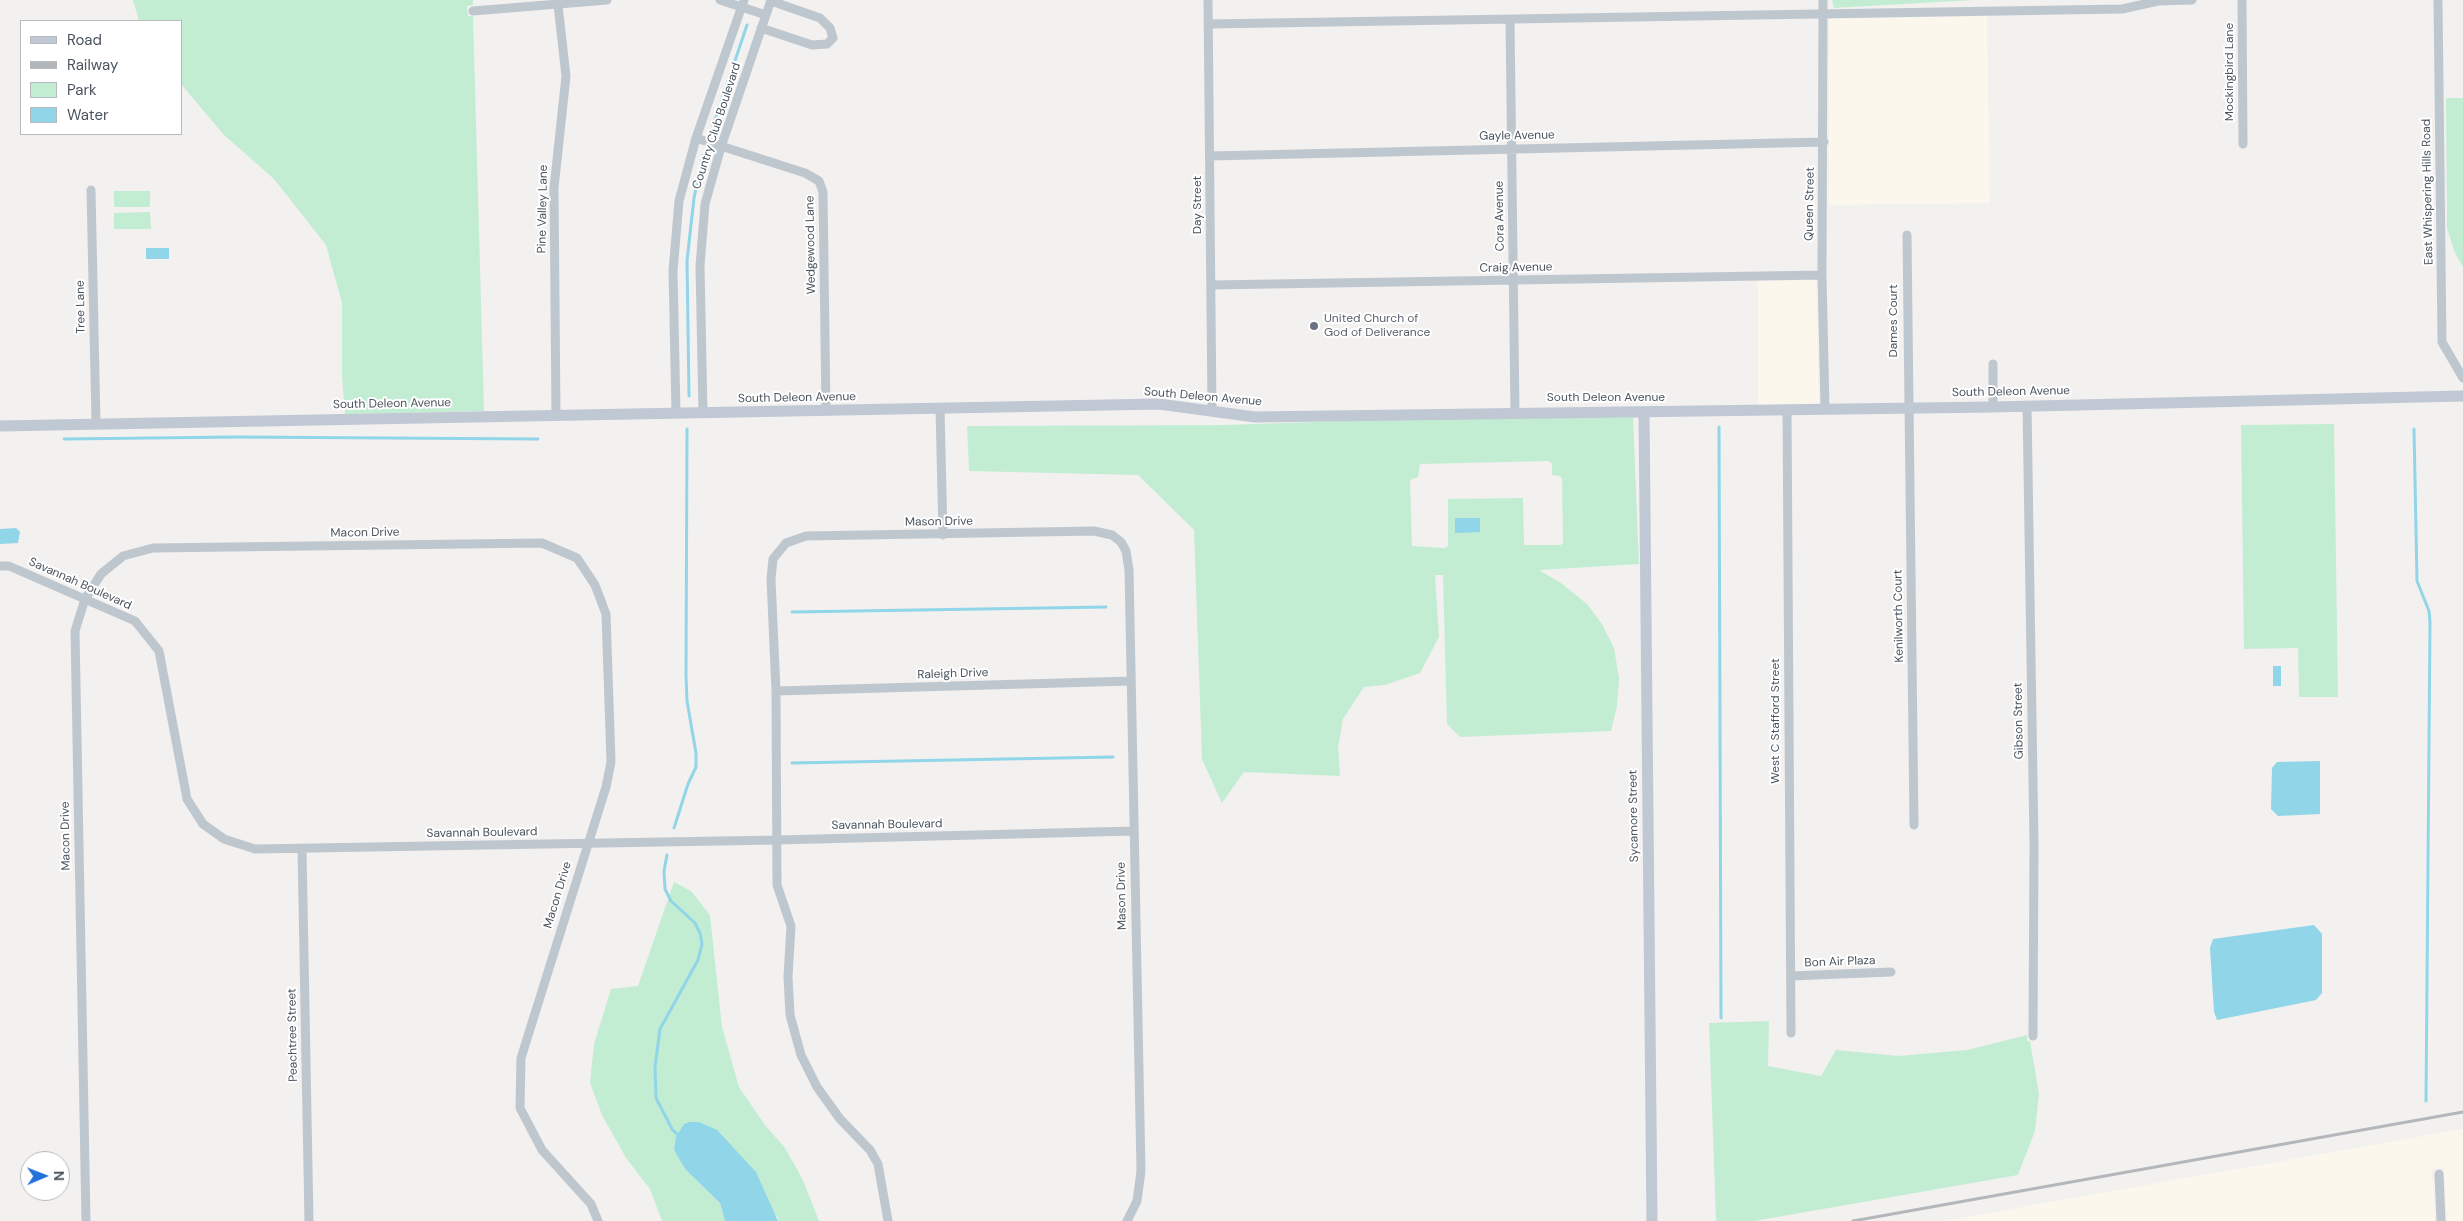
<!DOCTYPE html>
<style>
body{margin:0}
#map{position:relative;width:2463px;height:1221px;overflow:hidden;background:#f3f0f0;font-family:"DM Sans",sans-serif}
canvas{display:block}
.legend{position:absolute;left:20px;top:20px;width:162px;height:115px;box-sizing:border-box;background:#fff;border:1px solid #b6babe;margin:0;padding:6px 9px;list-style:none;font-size:15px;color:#49535d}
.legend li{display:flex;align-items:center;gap:10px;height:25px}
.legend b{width:25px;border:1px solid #b6babe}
.north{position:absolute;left:20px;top:1151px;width:50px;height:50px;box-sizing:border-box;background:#fff;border:1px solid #b6babe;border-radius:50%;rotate:89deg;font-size:14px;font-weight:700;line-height:20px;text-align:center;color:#49535d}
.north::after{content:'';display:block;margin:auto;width:18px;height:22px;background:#2371da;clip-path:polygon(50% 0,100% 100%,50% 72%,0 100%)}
</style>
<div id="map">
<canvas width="2463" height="1221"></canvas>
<ul class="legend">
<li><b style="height:6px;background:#bfc8d3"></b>Road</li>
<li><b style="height:6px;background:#b3b6ba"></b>Railway</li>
<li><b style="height:14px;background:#c2edd3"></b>Park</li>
<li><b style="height:14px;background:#91d5e8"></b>Water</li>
</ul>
<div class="north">N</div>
</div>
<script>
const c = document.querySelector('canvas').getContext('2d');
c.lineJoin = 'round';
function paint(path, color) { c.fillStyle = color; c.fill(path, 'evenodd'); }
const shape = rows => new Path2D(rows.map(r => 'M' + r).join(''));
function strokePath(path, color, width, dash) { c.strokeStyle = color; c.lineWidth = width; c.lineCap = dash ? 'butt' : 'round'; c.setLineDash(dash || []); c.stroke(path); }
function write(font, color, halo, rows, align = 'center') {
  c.font = font + ' "DM Sans",sans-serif'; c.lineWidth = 4; c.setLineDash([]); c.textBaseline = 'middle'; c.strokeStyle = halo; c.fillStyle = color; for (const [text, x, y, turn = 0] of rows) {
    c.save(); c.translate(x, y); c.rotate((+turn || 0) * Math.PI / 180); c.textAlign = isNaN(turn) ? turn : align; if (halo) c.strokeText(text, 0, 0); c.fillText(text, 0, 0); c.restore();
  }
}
paint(shape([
 [1987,16,1990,203,1829,205,1829,19],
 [1816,280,1819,403,1758,405,1758,281],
 [2463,1129,2463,1221,2447,1221,2444,1168,2432,1169,2435,1221,1943,1221]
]), '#fbf7ec');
paint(shape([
 [133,0,473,0,473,5,467,6,468,16,473,16,484,411,345,414,342,376,342,303,326,245,274,179,224,135,181,84,181,21,139,21],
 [1832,0,1974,0,1834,8],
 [2446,98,2463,98,2463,267,2455,253,2447,228],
 [114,191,150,191,150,207,114,207],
 [150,212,151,229,114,229,114,213],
 [1633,417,1639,564,1539,570,1561,583,1587,604,1602,624,1614,648,1619,678,1617,706,1611,731,1460,737,1447,724,1443,575,1435,575,1439,637,1420,673,1385,685,1364,687,1343,719,1338,748,1340,776,1244,772,1222,803,1202,759,1194,530,1138,475,969,471,967,426,1224,425,1406,419],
 [1549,461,1552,464,1552,475,1560,476,1562,479,1563,543,1561,545,1524,545,1523,498,1448,499,1448,546,1444,548,1412,546,1410,480,1418,477,1420,464],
 [2334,424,2338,697,2299,697,2298,648,2244,649,2241,425],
 [674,882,691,891,710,915,722,1027,739,1087,765,1125,785,1148,803,1180,819,1221,778,1221,778,1217,674,1150,685,1169,720,1203,725,1221,662,1221,650,1189,626,1158,602,1115,590,1083,594,1044,611,989,638,986],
 [1769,1021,1768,1066,1821,1076,1836,1050,1898,1056,1967,1050,2027,1035,2027,1041,2030,1041,2039,1094,2035,1131,2018,1175,1754,1221,1716,1221,1709,1023]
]), '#c2edd3');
paint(shape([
 [146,248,169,248,169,259,146,259],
 [1455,518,1480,518,1480,532,1455,533],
 [16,528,20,532,18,543,0,544,0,529],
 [2273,666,2281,666,2281,686,2273,686],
 [2320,761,2320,814,2278,816,2271,809,2272,768,2277,762],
 [2314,925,2322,934,2322,993,2316,1000,2217,1020,2214,1012,2210,948,2213,939],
 [689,1122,699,1122,717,1130,756,1172,778,1221,725,1221,720,1203,685,1169,674,1150,676,1137,684,1124]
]), '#91d5e8');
strokePath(shape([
 [713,126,747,25],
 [689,396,687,261,694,198,703,155],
 [1719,427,1721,1018],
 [2414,429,2417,581,2429,611,2430,622,2426,1101],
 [64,439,236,437,538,439],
 [792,612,1106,607],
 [792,763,1113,757],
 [674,828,688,784,696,767,696,753,687,701,686,676,687,429],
 [667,855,664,871,665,889,671,901,695,923,700,933,702,944,698,960,660,1029,655,1067,656,1098,672,1129,679,1136]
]), '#91d5e8', 3);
strokePath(shape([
 [720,0,766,15],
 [1208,0,1212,410],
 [1823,0,1822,275,1825,408],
 [2242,0,2243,144],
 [2438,0,2442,342,2463,378],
 [473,11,607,0],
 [1510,20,1515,412],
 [1209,24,2122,9,2158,1,2192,0],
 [761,28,812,45,827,44,833,38,830,28,820,18,771,1],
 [696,138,805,173,819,181,823,192,826,411],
 [1210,156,1824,142],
 [91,190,96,423],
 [1907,235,1914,825],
 [1211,285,1822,275],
 [1993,364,1993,407],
 [2027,406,2034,844,2033,1036],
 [940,409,943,535],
 [1787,409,1791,1033],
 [676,413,673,271,679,201,696,138,744,0],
 [703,413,700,266,705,204,721,147,771,0],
 [556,415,554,188,566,76,558,5],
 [0,566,9,566,135,621,159,651,187,799,203,824,224,839,255,849,778,840,1133,831],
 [776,691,1131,681],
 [302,849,309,1221],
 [1791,976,1891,972],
 [2439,1174,2441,1221],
 [86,1221,75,631,85,599,101,574,123,556,153,548,542,543,577,558,595,585,606,614,611,762,606,787,521,1058,520,1108,542,1150,591,1204,598,1221],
 [888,1221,878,1164,870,1150,840,1119,817,1087,801,1055,790,1015,788,977,791,926,777,885,776,691,771,579,773,559,786,543,806,536,1094,531,1112,535,1121,542,1126,551,1129,570,1141,1171,1137,1201,1127,1221]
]), '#bfc7ce', 9);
strokePath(shape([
 [1644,412,1652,1221],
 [0,426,1159,404,1255,417,1993,407,2463,396]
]), '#bfc8d3', 11);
strokePath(shape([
 [1853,1221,2463,1112]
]), '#b3b6ba', 3);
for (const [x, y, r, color] of [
 [1314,326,5,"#6b7280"]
]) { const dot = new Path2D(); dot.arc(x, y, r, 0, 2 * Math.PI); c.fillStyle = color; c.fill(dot); strokePath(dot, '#fff', 2); }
write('12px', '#49535d', '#fff', [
 ["Mockingbird Lane",2230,72,-90],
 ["Country Club Boulevard",717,126,-72],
 ["Gayle Avenue",1517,136,-1],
 ["East Whispering Hills Road",2428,192,-91],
 ["Queen Street",1810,204,-89],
 ["Day Street",1198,205,-90],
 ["Pine Valley Lane",543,209,-89],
 ["Cora Avenue",1500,216,-91],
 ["Wedgewood Lane",811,245,-91],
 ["Craig Avenue",1516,268,-1],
 ["Tree Lane",81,307,-91],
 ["Dames Court",1894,321,-90],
 ["South Deleon Avenue",2011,392,-1],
 ["South Deleon Avenue",1203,397,5],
 ["South Deleon Avenue",797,398,-1],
 ["South Deleon Avenue",1606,398],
 ["South Deleon Avenue",392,404,-1],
 ["Mason Drive",939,522,-1],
 ["Macon Drive",365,533,-1],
 ["Savannah Boulevard",80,584,24],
 ["Kenilworth Court",1899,616,-91],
 ["Raleigh Drive",953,674,-2],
 ["West C Stafford Street",1776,721,-90],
 ["Gibson Street",2019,721,-91],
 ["Sycamore Street",1634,816,-91],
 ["Savannah Boulevard",887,825,-1],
 ["Savannah Boulevard",482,833,-1],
 ["Macon Drive",66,836,-91],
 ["Macon Drive",558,895,-73],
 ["Mason Drive",1122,896,-91],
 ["Bon Air Plaza",1840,962,-2],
 ["Peachtree Street",293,1035,-91]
]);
write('12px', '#5b616d', '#fff', [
 ["United Church of",1324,319],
 ["God of Deliverance",1324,333]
], 'left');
</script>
